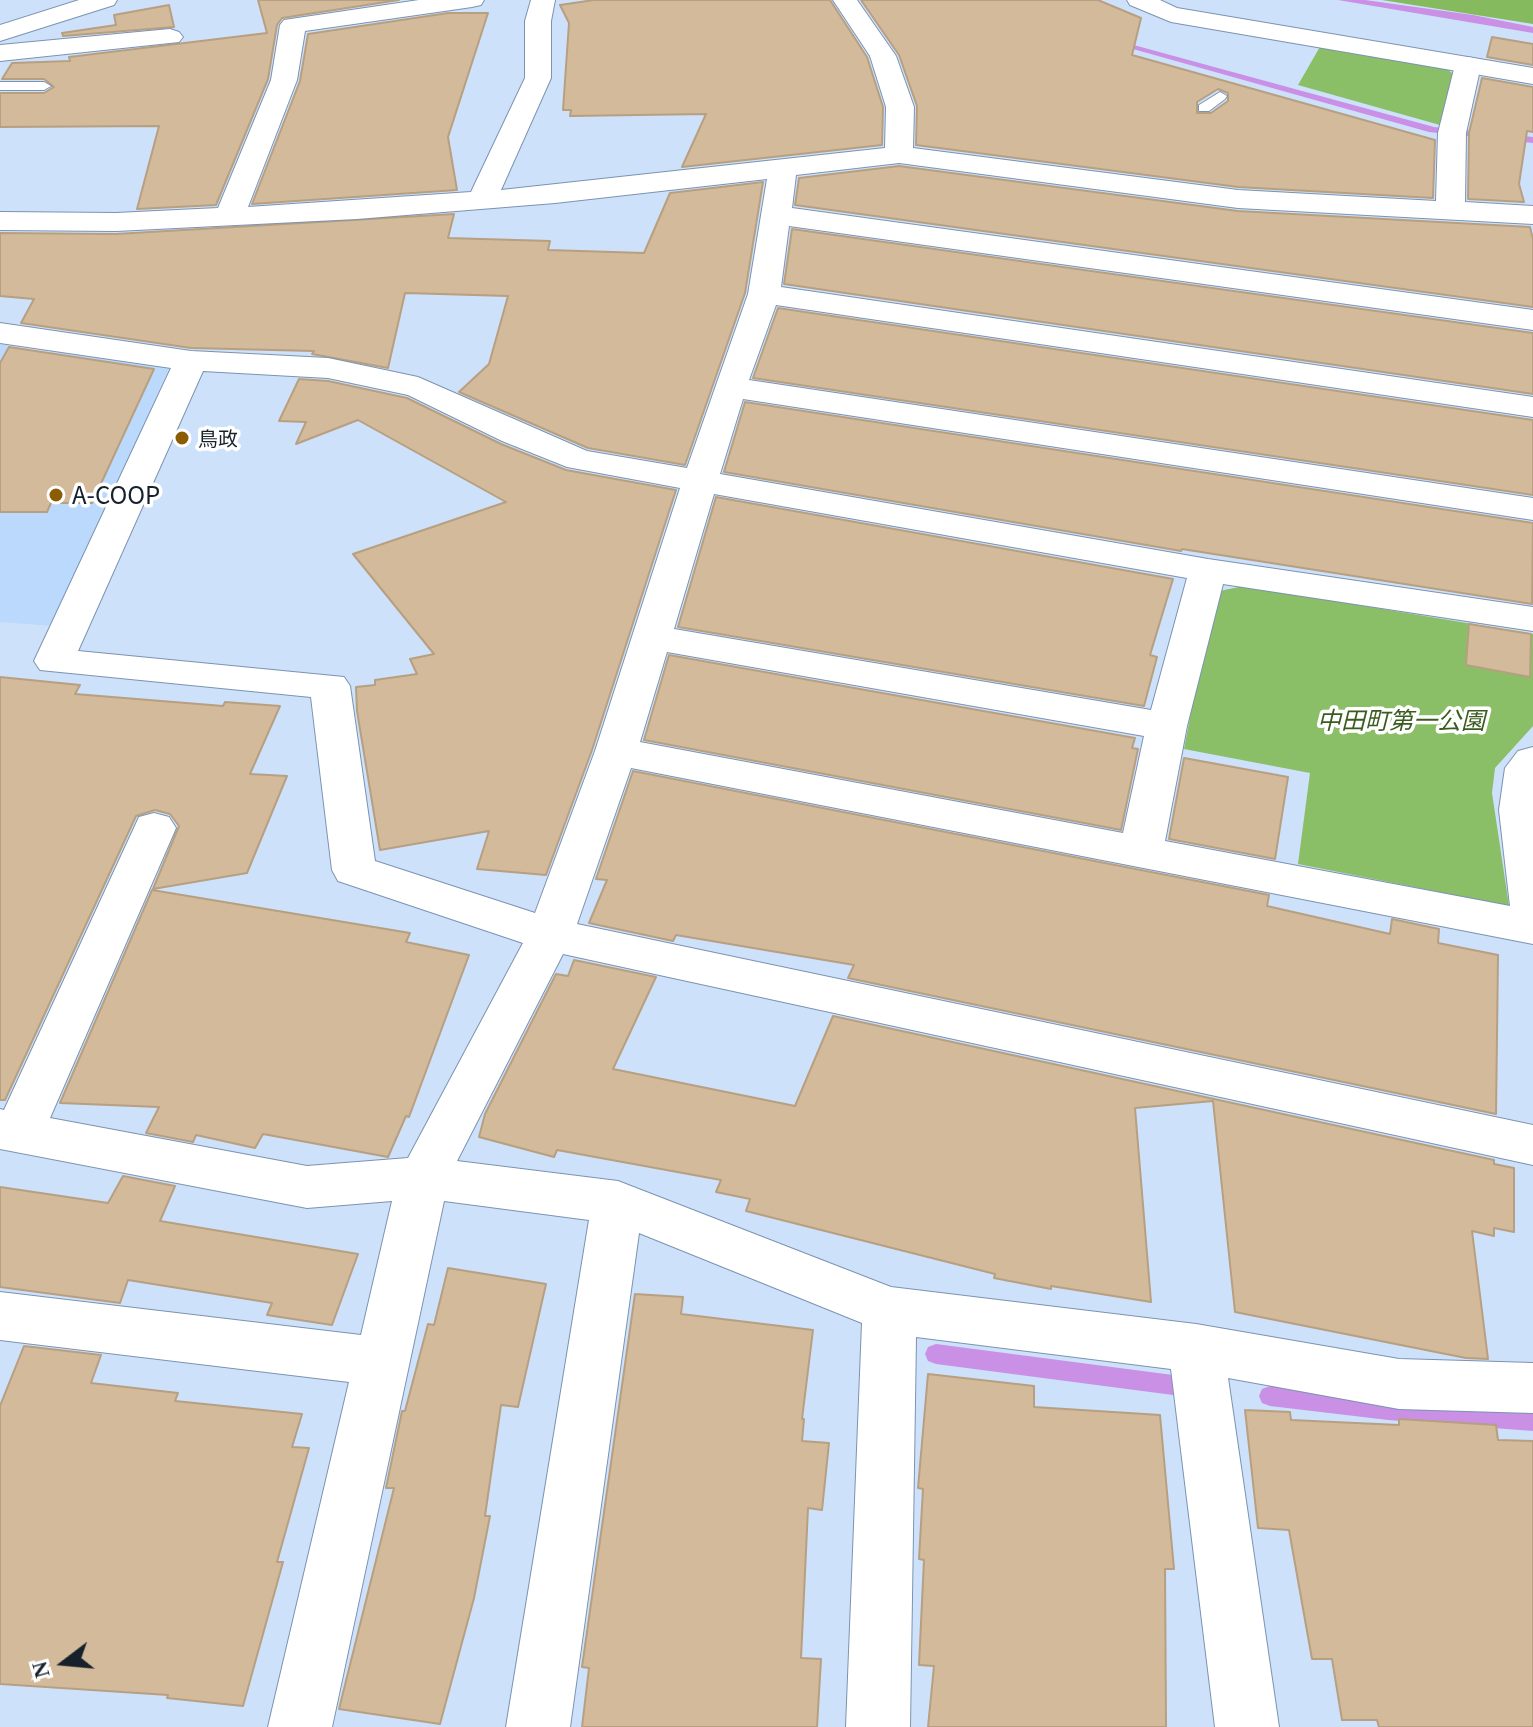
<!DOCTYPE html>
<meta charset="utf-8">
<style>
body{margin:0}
#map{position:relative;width:1533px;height:1727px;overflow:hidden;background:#cde1fa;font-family:Georgia,serif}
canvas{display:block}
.north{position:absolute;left:24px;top:1623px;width:80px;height:80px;-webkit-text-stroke:6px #fff;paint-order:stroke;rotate:254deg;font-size:22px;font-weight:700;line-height:32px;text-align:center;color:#17212c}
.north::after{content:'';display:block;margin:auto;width:28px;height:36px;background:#17212c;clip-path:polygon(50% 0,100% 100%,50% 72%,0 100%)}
</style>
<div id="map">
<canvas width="1533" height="1727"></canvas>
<div class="north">N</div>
</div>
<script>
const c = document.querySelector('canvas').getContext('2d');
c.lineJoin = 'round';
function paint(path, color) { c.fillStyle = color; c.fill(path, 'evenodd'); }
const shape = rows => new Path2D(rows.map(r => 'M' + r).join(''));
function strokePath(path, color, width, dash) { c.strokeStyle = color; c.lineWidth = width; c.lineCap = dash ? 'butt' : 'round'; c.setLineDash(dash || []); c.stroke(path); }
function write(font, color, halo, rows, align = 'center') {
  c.font = font + ' Georgia,"Noto Sans JP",serif'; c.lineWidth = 7; c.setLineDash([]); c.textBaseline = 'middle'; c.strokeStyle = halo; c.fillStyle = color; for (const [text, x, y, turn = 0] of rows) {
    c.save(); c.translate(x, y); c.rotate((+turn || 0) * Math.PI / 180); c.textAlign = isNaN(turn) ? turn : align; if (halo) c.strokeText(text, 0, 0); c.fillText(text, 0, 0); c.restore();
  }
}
paint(shape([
 [0,344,35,351,157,360,169,368,54,626,0,622]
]), '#bbd9fd');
paint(shape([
 [1321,45,1445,67,1453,74,1440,125,1298,85],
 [1244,586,1533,634,1533,726,1495,768,1492,793,1509,906,1298,864,1310,773,1184,749,1214,592]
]), '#8abe67');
paint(shape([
 [1382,0,1533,0,1533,24]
]), '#85ba5f');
paint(shape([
 [1338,0,1365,0,1473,15,1533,27,1533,33,1338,0],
 [1108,38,1434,127,1533,137,1533,143,1429,132,1108,42,1108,38],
 [936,1344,1173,1375,1181,1378,1184,1385,1181,1392,1173,1395,936,1364,928,1361,925,1354,928,1347,936,1344],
 [1270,1386,1388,1400,1533,1411,1533,1431,1388,1420,1270,1406,1262,1403,1259,1396,1262,1389,1270,1386]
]), '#c990e6');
const building = shape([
 [258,0,399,0,282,18,277,25,268,79,216,205,137,209,159,126,0,127,0,93,44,93,54,87,44,79,2,79,12,63,70,61,69,57,267,33,258,0],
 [594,0,830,0,867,57,883,107,882,145,682,167,706,114,570,116,571,110,563,110,569,23,560,5,594,0],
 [861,0,1098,0,1141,18,1132,55,1435,140,1433,198,1238,187,916,145,917,106,899,55,861,0],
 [1218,89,1228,93,1228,101,1211,113,1197,113,1197,102,1218,89],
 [169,5,174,27,63,36,62,33,116,25,114,15,169,5],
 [448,13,488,13,448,137,457,190,252,204,300,81,308,34,448,13],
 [1492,37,1533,44,1533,65,1487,57,1492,37],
 [1482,78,1533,87,1533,132,1527,131,1519,184,1524,202,1468,199,1469,133,1482,78],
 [899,166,1238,211,1530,227,1533,239,1533,307,795,205,799,178,899,166],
 [763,182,745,293,685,465,588,448,459,392,489,364,508,296,405,293,388,368,312,354,314,351,191,348,21,323,34,299,0,296,0,233,116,234,454,214,448,238,550,241,548,250,644,253,670,193,763,182],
 [792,229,1533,333,1533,394,784,284,792,229],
 [778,308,1533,420,1533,495,753,378,778,308],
 [9,347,154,369,92,503,51,503,47,512,0,512,0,363,9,347],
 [299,379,328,381,407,398,501,444,566,470,676,490,592,750,546,875,477,869,489,831,380,850,357,711,356,687,375,685,375,680,417,674,410,659,434,654,353,554,506,502,358,420,296,444,306,422,279,421,299,379],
 [745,402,1533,523,1532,604,1182,549,1181,551,724,472,745,402],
 [716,497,1173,579,1150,655,1157,657,1144,706,678,627,716,497],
 [1469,624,1531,634,1530,677,1466,665,1469,624],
 [669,655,1135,738,1132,748,1138,749,1121,830,644,740,669,655],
 [0,677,80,685,75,694,223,706,225,702,280,706,250,774,287,776,247,873,153,889,179,826,170,814,155,810,136,816,5,1100,0,1100,0,677],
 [1184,758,1288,777,1275,859,1169,839,1184,758],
 [633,771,1269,895,1267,906,1390,934,1392,919,1439,929,1438,943,1498,955,1496,1114,848,978,854,965,676,935,673,941,589,923,607,880,596,879,633,771],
 [152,890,410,933,406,942,469,955,409,1117,406,1116,388,1157,263,1134,255,1148,196,1135,193,1142,146,1133,159,1107,60,1103,152,890],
 [574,960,656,977,613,1069,795,1106,833,1016,1494,1160,1494,1164,1514,1168,1514,1232,1494,1228,1494,1236,1472,1231,1488,1359,1466,1358,1235,1312,1213,1101,1135,1108,1151,1302,1051,1286,1051,1289,994,1278,995,1274,746,1211,750,1199,716,1192,721,1180,557,1150,554,1157,479,1137,485,1114,556,974,568,976,574,960],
 [123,1176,175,1186,160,1221,358,1254,332,1325,267,1315,272,1303,128,1280,120,1303,0,1287,0,1187,108,1203,123,1176],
 [448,1268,546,1284,518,1407,501,1405,485,1516,490,1516,474,1598,440,1724,339,1709,394,1488,386,1488,402,1411,405,1411,428,1324,434,1325,448,1268],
 [635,1294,683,1297,681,1314,813,1330,802,1419,804,1419,802,1441,829,1443,822,1510,808,1508,801,1658,821,1659,817,1727,582,1727,589,1668,582,1667,635,1294],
 [24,1346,101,1355,91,1383,178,1393,175,1401,302,1414,292,1447,309,1448,277,1562,283,1562,243,1706,167,1698,168,1695,0,1684,0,1406,24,1346],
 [928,1374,1034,1386,1034,1407,1160,1415,1174,1569,1165,1569,1166,1727,928,1727,934,1666,919,1665,924,1560,919,1559,923,1489,918,1488,928,1374],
 [1245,1410,1290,1412,1291,1420,1399,1425,1399,1419,1496,1425,1498,1440,1533,1441,1533,1727,1379,1727,1377,1720,1342,1720,1332,1659,1312,1659,1289,1530,1258,1528,1245,1410]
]);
paint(building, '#d3ba9b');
strokePath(building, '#b79f81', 2);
const service = shape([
 [0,82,44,82,51,86,44,90,0,90,0,82],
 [1220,92,1227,96,1225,99,1209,111,1199,111,1199,105,1220,92]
]);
const minor = shape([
 [419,0,484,0,481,5,472,7,305,31,297,80,248,207,471,192,525,78,525,21,531,0,555,0,551,21,551,78,501,190,885,148,886,107,870,56,833,0,857,0,896,56,914,107,913,148,1238,190,1436,201,1438,133,1455,65,1459,59,1468,57,1477,59,1481,65,1466,133,1465,202,1533,206,1533,224,1238,208,899,163,796,175,792,208,1533,310,1533,330,789,226,781,287,1533,397,1533,417,776,305,749,380,1533,498,1533,520,743,399,720,474,1208,559,1533,607,1533,631,1223,584,1187,726,1165,841,1510,906,1499,810,1505,768,1518,751,1533,747,1533,944,631,768,577,924,1533,1125,1533,1165,563,954,457,1161,618,1181,891,1287,1196,1324,1399,1359,1533,1363,1533,1413,1399,1409,1228,1378,1279,1727,1215,1727,1171,1369,916,1337,910,1727,846,1727,862,1323,639,1233,570,1727,506,1727,589,1220,444,1201,332,1727,268,1727,349,1382,0,1340,0,1292,361,1335,392,1201,307,1208,0,1149,0,1109,4,1110,139,817,154,813,169,817,176,828,50,1118,307,1166,408,1158,523,943,338,881,332,870,311,697,40,670,34,661,171,368,0,343,0,323,191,351,328,358,418,377,587,451,687,468,748,294,767,179,555,203,357,219,116,231,0,230,0,212,116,213,218,208,271,80,280,25,284,20,419,0],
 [203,371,328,378,408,395,502,441,567,467,680,488,595,751,535,913,375,861,350,686,344,677,78,651,203,371],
 [714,494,1187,578,1151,710,674,629,714,494],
 [667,652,1144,736,1123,833,640,742,667,652],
 [170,29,179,32,183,37,179,42,0,61,0,45,170,29]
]);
const tertiary = shape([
 [1127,0,1160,0,1177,8,1533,68,1533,84,1171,22,1130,5,1127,0]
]);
const primary = shape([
 [79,0,117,0,114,5,0,41,0,25,79,0]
]);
strokePath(service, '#7c93b0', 2);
strokePath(minor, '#7c93b0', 2);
strokePath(tertiary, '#7c93b0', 2);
strokePath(primary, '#7c93b0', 2);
paint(service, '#fff');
paint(minor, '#fff');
paint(tertiary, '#fff');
paint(primary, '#fff');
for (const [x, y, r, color] of [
 [182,438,8,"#8b5c02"],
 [56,495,8,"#8b5c02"]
]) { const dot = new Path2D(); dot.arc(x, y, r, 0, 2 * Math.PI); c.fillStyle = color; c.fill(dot); strokePath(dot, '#fff', 3); }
write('20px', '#17212c', '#fff', [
 ["鳥政",198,438]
], 'left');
write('24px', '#17212c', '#fff', [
 ["A-COOP",72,495]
], 'left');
write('italic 24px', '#3a5c1f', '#fff', [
 ["中田町第一公園",1401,720]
]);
</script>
